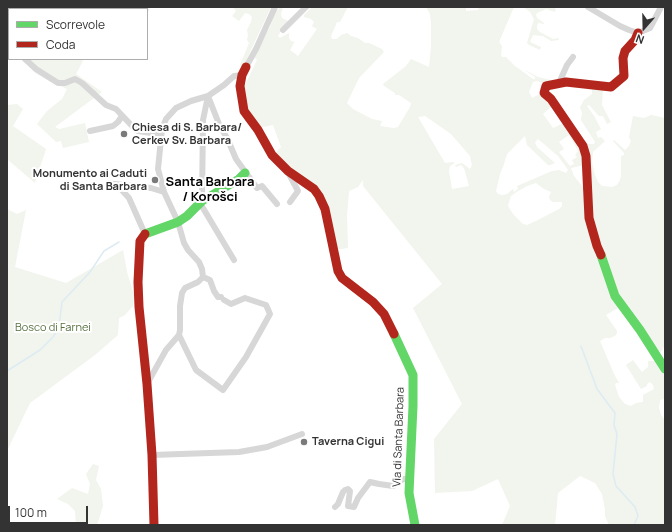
<!DOCTYPE html>
<meta charset="utf-8">
<style>
body{margin:0}
#map{position:relative;width:672px;height:532px;overflow:hidden;background:#fff;font-family:Manrope,sans-serif}
canvas{display:block}
.frame{position:absolute;inset:0;border:8px solid #333;pointer-events:none}
.legend{position:absolute;left:8px;top:8px;width:140px;height:52px;box-sizing:border-box;background:#fff;border:1px solid #adadad;margin:0;padding:5px 7px;list-style:none;font-size:12px;color:#333}
.legend li{display:flex;align-items:center;gap:8px;height:20px}
.legend b{width:20px;border:1px solid #adadad}
.north{position:absolute;left:624px;top:8px;width:40px;height:40px;-webkit-text-stroke:3px #fff;paint-order:stroke;rotate:200deg;font-size:11px;font-weight:700;line-height:16px;text-align:center;color:#333}
.north::after{content:'';display:block;margin:auto;width:14px;height:18px;background:#333;clip-path:polygon(50% 0,100% 100%,50% 72%,0 100%)}
.scale{position:absolute;left:8px;top:506px;width:80px;height:18px;box-sizing:border-box;border:2px solid #333;border-top:0;padding-left:5px;font-size:12px;line-height:14px;white-space:nowrap;color:#333;-webkit-text-stroke:3px #fff;paint-order:stroke}
</style>
<div id="map">
<canvas width="672" height="532"></canvas>
<div class="frame"></div>
<ul class="legend">
<li><b style="height:5px;background:#63d668"></b>Scorrevole</li>
<li><b style="height:5px;background:#b3261e"></b>Coda</li>
</ul>
<div class="north">N</div>
<div class="scale">100 m</div>
</div>
<script>
const c = document.querySelector('canvas').getContext('2d');
c.lineJoin = 'round';
function paint(path, color) { c.fillStyle = color; c.fill(path, 'evenodd'); }
const shape = rows => new Path2D(rows.map(r => 'M' + r).join(''));
function strokePath(path, color, width, dash) { c.strokeStyle = color; c.lineWidth = width; c.lineCap = dash ? 'butt' : 'round'; c.setLineDash(dash || []); c.stroke(path); }
function write(font, color, halo, rows, align = 'center') {
  c.font = font + ' Manrope,sans-serif'; c.lineWidth = 4; c.setLineDash([]); c.textBaseline = 'middle'; c.strokeStyle = halo; c.fillStyle = color; for (const [text, x, y, turn = 0] of rows) {
    c.save(); c.translate(x, y); c.rotate((+turn || 0) * Math.PI / 180); c.textAlign = isNaN(turn) ? turn : align; if (halo) c.strokeText(text, 0, 0); c.fillText(text, 0, 0); c.restore();
  }
}
paint(shape([
 [7,7,151,7,147,14,147,9,9,9,9,45,7,46],
 [233,7,271,7,243,67,240,65,249,43,247,40,248,35,247,30,251,22,252,17,249,14,245,13,239,21,232,16,236,11],
 [280,7,283,7,281,14,282,18,288,21,288,24,282,29,278,36,280,38,289,33,289,38,290,40,293,42,295,41,290,50,298,56,317,29,312,26,314,22,311,19,304,17,304,15,312,7,348,7,340,22,337,22,331,36,332,39,337,39,341,35,347,33,351,36,358,38,365,43,369,43,382,49,384,52,359,78,347,103,353,109,372,119,382,121,380,126,394,128,398,127,410,107,411,103,399,95,395,95,395,93,384,86,383,84,406,66,411,59,429,67,431,46,431,23,430,14,426,7,466,7,466,11,478,10,479,7,514,7,499,42,502,46,501,55,502,57,506,57,515,66,533,79,535,79,535,77,523,69,538,77,551,80,551,82,543,83,537,81,533,82,529,92,532,98,542,93,544,99,550,101,581,149,585,165,571,168,574,176,586,191,605,274,618,308,606,315,617,331,617,333,615,336,610,338,605,338,600,341,614,374,619,383,616,383,615,385,619,397,625,404,631,406,636,403,643,402,643,395,654,389,653,385,650,382,647,384,647,386,641,389,626,365,633,360,642,372,648,367,648,361,655,361,665,376,665,399,660,400,659,408,661,415,665,420,665,525,609,525,605,516,605,509,602,494,595,483,580,476,558,493,555,525,502,525,510,506,498,479,472,491,435,493,434,439,462,404,413,308,442,284,363,186,363,180,358,187,349,191,347,215,348,248,335,250,326,207,300,177,275,153,281,147,273,125,259,128,249,115,243,89,257,60,254,57,270,27,276,9,278,10],
 [551,107,564,123,553,128,543,114],
 [425,116,451,134,470,156,472,165,470,169,462,163,455,165,456,167,461,165,464,168,469,186,452,189,449,171,450,166,455,163,452,162,445,163,418,117],
 [569,135,578,151,575,155,577,157,572,160,574,164,570,166,559,152,564,149,559,142],
 [525,136,527,145,548,165,550,165,555,163,537,147,535,142,538,139,558,156,568,170,566,173,559,170,552,171,517,186,518,189,514,192,513,189,507,194,502,195,498,194,496,191,500,174,503,167,507,154],
 [536,183,544,189,551,192,549,197,550,200,553,202,562,202,562,206,559,209,536,221,527,225,523,224,513,214,508,206,509,202,511,196,515,193,527,186],
 [523,7,552,7,556,9,555,12,546,9,537,13,536,15,537,18,544,23,544,24,538,23,537,26,537,29,540,32,553,39,558,38,559,40,551,41,543,36,533,35,530,42,541,47,540,50,529,45,527,43,534,19,530,12],
 [22,59,80,59,83,61,76,74,102,92,55,127,59,129,85,123,89,142,63,148,61,141,56,142,37,124,47,111,62,99,67,89,49,81,35,73],
 [592,88,603,89,602,105,611,122,607,124,603,116,599,116,589,105,587,106,594,116,601,129,596,132,598,138,601,137,605,141,593,152,592,162,595,175,598,182,602,186,612,187,617,185,620,180,621,176,621,156,624,155,624,153,613,141,614,140,625,150,629,146,631,141,629,137,633,116,644,118,651,115,665,118,665,345,661,352,659,351,622,307,592,218,590,179,581,135,588,144,594,144,595,142,581,120,582,113,580,107,584,100,592,94],
 [17,104,23,109,13,126,46,149,35,183,7,159,7,105],
 [7,209,17,214,26,210,15,267,66,283,123,250,127,272,134,295,133,306,125,315,119,318,118,335,95,355,30,403,7,451],
 [93,464,99,466,96,480,101,489,103,506,97,525,76,525,75,511,68,504,57,499,72,488,88,494,90,484,86,474]
]), '#f1f5ed');
strokePath(shape([
 [581,346,597,389,615,413,614,425,617,434,613,474,616,486,635,507,638,516,634,525],
 [7,371,40,350,53,337,59,327,62,302,90,272,104,251,119,242]
]), '#ddebf3', 1.5);
strokePath(shape([
 [588,7,620,26,629,30,638,33,650,28,661,7],
 [283,30,306,7],
 [25,59,36,69,58,83,65,83,75,79,82,83,106,105,116,109,134,128,138,131,151,133,161,134],
 [246,67,256,49,275,7],
 [559,83,567,65,573,57],
 [208,96,219,124,228,140,236,159,257,188,262,186,277,204],
 [90,131,113,126,118,122,122,116],
 [289,174,298,191,290,202],
 [113,184,119,187,129,198,145,234],
 [115,184,151,188,164,192],
 [202,201,203,120,208,96],
 [200,203,234,260],
 [203,277,210,280,214,291,218,297,221,297],
 [179,335,196,370,223,390,246,357,270,314,266,305,245,298,231,304,224,300],
 [147,384,166,350,179,335,180,330,180,306,182,293,185,288,198,282,203,277,202,269,199,262,188,250,184,243,178,222,164,192,158,169,162,129,166,119,176,108,191,101,208,96,224,85,234,76,242,75],
 [152,455,239,452,267,447,302,434],
 [335,507,338,504,343,492,345,490,348,489,350,491,348,506,354,507,358,498,370,482,379,484,393,486,403,479,409,479]
]), '#d7d7d7', 6);
strokePath(shape([
 [145,234,178,222,187,216,202,201,239,179,245,173],
 [601,255,615,296,640,330,665,369],
 [394,334,413,375,413,406,409,493,415,525]
]), '#63d668', 9);
strokePath(shape([
 [246,67,242,75,240,86,244,111,258,130,272,155,288,171,314,189,319,196,325,209,338,271,342,278,373,302,384,314,394,334],
 [145,234,140,241,138,282,139,307,147,384,152,455,154,525],
 [601,255,597,246,589,218,586,156,583,146,551,99,544,93,546,86,566,82,611,87,624,76,623,58,625,51,635,40,638,33]
]), '#b3261e', 9);
for (const [x, y, r, color] of [
 [124,134,4,"#7a7a7a"],
 [155,180,4,"#7a7a7a"],
 [304,442,4,"#7a7a7a"]
]) { const dot = new Path2D(); dot.arc(x, y, r, 0, 2 * Math.PI); c.fillStyle = color; c.fill(dot); strokePath(dot, '#fff', 1.5); }
write('bold 11px', '#333', '#fff', [
 ["Chiesa di S. Barbara/",132,128],
 ["Cerkev Sv. Barbara",132,141],
 ["Monumento ai Caduti",147,174,"right"],
 ["di Santa Barbara",147,187,"right"],
 ["Taverna Cigui",312,442]
], 'left');
write('11px', '#56703f', '#fff', [
 ["Bosco di Farnei",53,328]
]);
write('11px', '#333', '#fff', [
 ["Via di Santa Barbara",399,437,-88]
]);
write('bold 13px', '#000', '#fff', [
 ["Santa Barbara",210,182],
 ["/ Korošci",210,197]
]);
</script>
